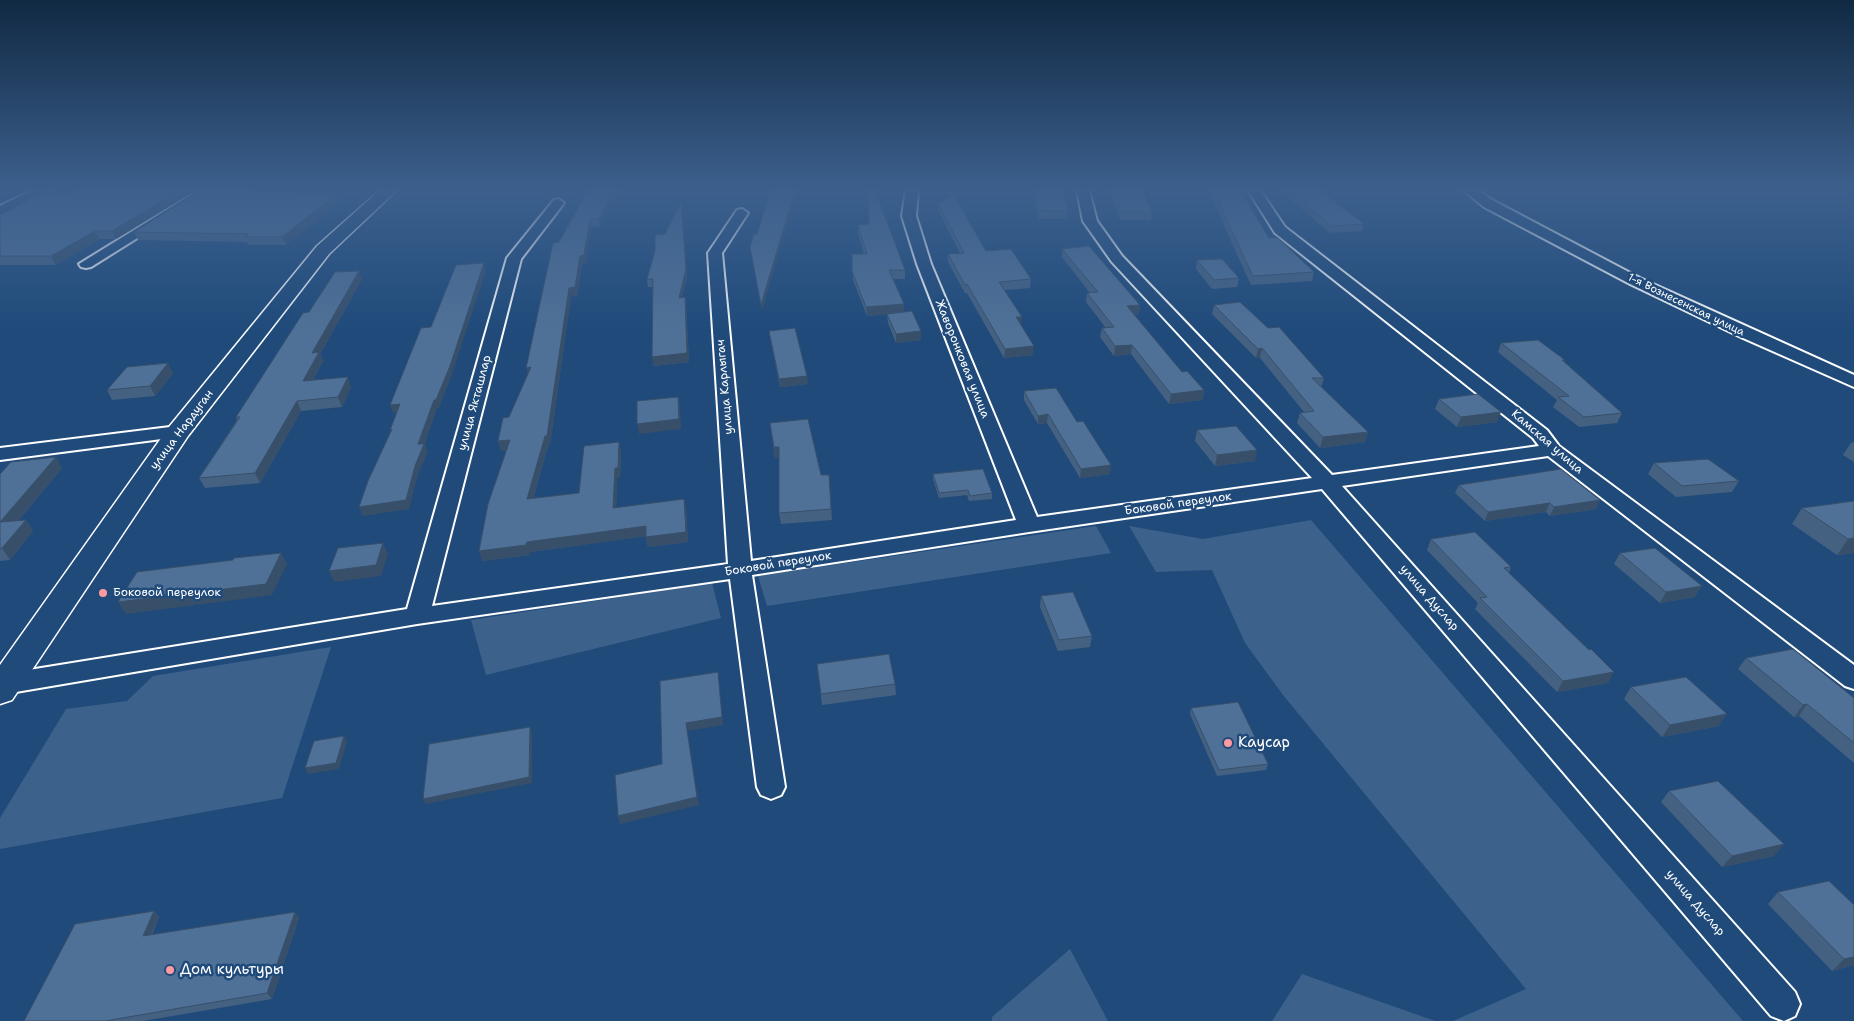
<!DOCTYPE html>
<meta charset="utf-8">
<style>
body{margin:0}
canvas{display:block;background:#1f4a7a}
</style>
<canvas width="1854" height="1021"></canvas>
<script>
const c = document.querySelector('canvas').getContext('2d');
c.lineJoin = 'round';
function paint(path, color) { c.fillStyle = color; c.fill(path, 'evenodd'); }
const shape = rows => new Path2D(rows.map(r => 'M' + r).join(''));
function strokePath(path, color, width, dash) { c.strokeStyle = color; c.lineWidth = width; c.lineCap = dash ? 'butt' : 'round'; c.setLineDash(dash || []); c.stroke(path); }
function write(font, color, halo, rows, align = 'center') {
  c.font = font + ' "Shantell Sans",sans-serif'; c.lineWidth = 5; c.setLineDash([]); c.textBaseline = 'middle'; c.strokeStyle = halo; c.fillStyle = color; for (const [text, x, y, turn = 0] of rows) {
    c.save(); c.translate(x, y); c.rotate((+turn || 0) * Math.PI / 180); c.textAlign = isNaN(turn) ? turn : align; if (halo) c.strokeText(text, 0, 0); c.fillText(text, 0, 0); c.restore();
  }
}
paint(shape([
 [1311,520,1743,1021,1453,1021,1526,989,1283,695,1245,643,1212,570,1156,572,1129,526,1203,539],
 [1096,526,1111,553,767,606,758,576],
 [712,583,721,618,486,675,471,620],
 [331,647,282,798,0,849,0,818,66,709,127,701,153,676],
 [1070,949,1108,1021,992,1021,992,1017],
 [1302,974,1435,1021,1272,1021]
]), '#3c618b');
const street = shape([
 [33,190,49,190,47,193,0,215,0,206,33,190],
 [199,190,214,190,91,267,86,268,81,267,79,264,199,190],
 [906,190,918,190,916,216,931,264,1037,517,1312,478,1112,262,1083,221,1077,190,1089,190,1097,221,1122,256,1332,475,1539,446,1533,438,1275,233,1248,190,1260,190,1285,227,1547,430,1559,446,1854,665,1854,689,1845,686,1548,456,1342,486,1795,992,1800,1004,1795,1016,1784,1021,1771,1016,1322,489,1029,532,752,575,785,787,781,795,771,799,761,795,757,787,730,579,417,624,4,694,0,692,0,676,4,674,407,609,507,258,554,200,558,199,564,203,521,259,432,606,728,564,708,253,737,210,742,209,748,213,722,253,751,561,1016,520,917,264,902,216,906,190],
 [1463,190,1477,190,1494,201,1640,278,1854,375,1854,387,1743,338,1630,284,1484,207,1463,190],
 [178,426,185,428,188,432,185,436,0,460,0,448,178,426]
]);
const secondary = shape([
 [380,190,397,190,329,254,188,436,12,700,0,704,0,665,169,427,317,246,380,190]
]);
strokePath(street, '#fff', 4);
strokePath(secondary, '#fff', 3);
paint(street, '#1f4a7a');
paint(secondary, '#1f4a7a');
paint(shape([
 [196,190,116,239,99,239,56,265,0,265,0,215,67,195],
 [263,190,261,191,341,200,286,245,248,245,247,242,138,240,134,232],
 [618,190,600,226,591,227,586,263,582,264,577,296,571,296,550,445,548,446,533,499,579,493,619,442,621,452,620,478,617,478,616,508,686,509,688,542,648,547,646,536,530,552,530,555,482,561,506,450,501,451,498,441,528,375,559,242],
 [1033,190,1063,190,1068,211,1067,219,1038,219],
 [1109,190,1142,190,1152,212,1151,220,1120,220],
 [1208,190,1240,190,1269,238,1314,272,1312,281,1251,285],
 [1279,190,1320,190,1364,224,1362,231,1330,233],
 [681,202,687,277,682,297,686,305,689,362,653,366,653,287,648,287,647,279,665,234],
 [938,203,986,251,1031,279,1030,288,1005,290,1021,326,1033,355,1004,358,967,293,965,293,948,262,948,254,960,253,938,210],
 [858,225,905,270,905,279,893,279,904,312,921,340,896,343,888,323,887,314,867,316,853,280,852,254,864,254,858,233],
 [1062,249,1140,305,1139,314,1134,315,1182,372,1204,390,1202,400,1169,404,1131,354,1114,356,1100,337,1102,328,1106,328,1086,302,1087,293,1090,293,1062,257],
 [1197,260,1239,278,1237,287,1212,289,1196,269],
 [359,271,362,279,320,354,323,361,313,380,351,387,342,407,301,411,260,483,205,488,199,478,237,420,236,417,309,312],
 [1214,305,1268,328,1324,378,1321,387,1368,432,1365,442,1320,448,1297,423,1300,413,1304,412,1260,358,1256,358,1212,314],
 [769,331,808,384,780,387,770,338],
 [1501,343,1565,360,1564,362,1622,413,1617,423,1579,427,1553,407,1557,400,1498,352],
 [173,373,155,396,112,400,107,390],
 [1024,391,1077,422,1110,474,1080,478,1047,423,1038,424,1024,400],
 [1439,399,1497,422,1457,427,1435,409],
 [770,423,821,475,829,475,832,520,781,524,779,513,779,457,775,458],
 [1197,430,1255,461,1215,466,1195,441],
 [1854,442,1854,462,1843,455,1851,443],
 [1654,463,1739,481,1732,492,1676,497,1648,474],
 [62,468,19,520,26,520,33,531,10,560,0,561,0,474],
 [933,474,992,493,992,499,969,501,967,495,939,498,933,479],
 [1459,485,1596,509,1550,516,1546,512,1485,521,1455,493],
 [1854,501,1854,553,1837,555,1792,524,1802,508],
 [1431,539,1511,567,1509,573,1608,683,1557,692,1475,609,1478,603,1427,550],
 [1620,553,1695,597,1660,603,1614,564],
 [1041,596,1092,636,1090,647,1058,651,1040,607],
 [1746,658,1854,698,1854,763,1799,716,1794,717,1738,669],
 [817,664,895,684,896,695,822,705],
 [1631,687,1719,726,1662,737,1624,699],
 [1191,708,1268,764,1266,770,1217,776,1190,714],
 [1669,791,1774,856,1722,867,1661,802],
 [1778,892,1854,965,1832,971,1768,904],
 [154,911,159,917,152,935,299,918,272,999,143,1021,24,1021]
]), '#456182');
paint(shape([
 [180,190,196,190,116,239,112,231],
 [613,190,618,190,600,226,599,219],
 [795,190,797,190,762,311,761,305],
 [338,193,341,200,286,245,282,237],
 [681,202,687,277,680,306,679,298],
 [590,219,591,227,586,263,582,264,577,296,571,296,550,445,548,446,530,509,527,499,569,288],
 [95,231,99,239,56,265,51,256],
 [484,263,486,270,452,374,439,408,437,408,425,444,428,452,418,474,409,509,363,516,359,507,418,444],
 [359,271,362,279,320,354,323,361,307,391,303,381,312,353],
 [685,297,686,305,689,362,653,366,652,357],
 [904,304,904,313,867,316,866,307],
 [1140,305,1139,314,1126,316,1127,306],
 [1016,317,1022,317,1021,326],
 [921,331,921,340,896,343,896,334],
 [1132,345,1131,354,1114,356,1115,346],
 [1034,346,1033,355,1004,358,1005,349],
 [1262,348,1260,358,1256,358,1258,349],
 [168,363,173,373,155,396,150,386],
 [531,367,528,377,526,368],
 [807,376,808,384,780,387,779,379],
 [348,377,351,387,342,407,338,397],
 [1204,390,1202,400,1169,404,1171,394],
 [678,397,680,407,681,429,639,434,637,424],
 [297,401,301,411,260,483,255,473],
 [400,404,403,412,393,413,390,405],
 [1501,412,1497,422,1457,427,1461,417],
 [1048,414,1047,423,1038,424,1038,416],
 [1368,432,1365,442,1320,448,1323,437],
 [510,440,513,450,501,451,498,441],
 [619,442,621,452,620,478,617,478,616,518,613,508,615,468],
 [774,447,779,447,780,457,775,458],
 [1257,450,1255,461,1215,466,1217,455],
 [56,457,62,468,8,533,0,522],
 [1111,465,1110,474,1080,478,1081,469],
 [684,499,686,509,688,542,648,547,646,537],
 [1600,500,1596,509,1550,516,1554,507],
 [1550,503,1546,512,1485,521,1488,512],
 [26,520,33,531,10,560,2,548],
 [646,526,648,536,530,552,530,555,482,561,479,551,527,542],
 [1854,538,1854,553,1837,555,1848,539],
 [383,543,388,554,381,576,334,582,329,571],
 [281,553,287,564,272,595,126,614,118,602],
 [1702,586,1695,597,1660,603,1666,592],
 [718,672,719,681,723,725,687,731,699,805,620,824,618,816,697,797,686,723],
 [1614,672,1608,683,1557,692,1563,681],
 [1807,704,1799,716,1794,717,1803,705],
 [1727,714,1719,726,1662,737,1670,725],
 [530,727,532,733,532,783,426,804,423,799],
 [344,736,347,742,339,769,308,774,305,768],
 [1784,844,1774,856,1722,867,1732,856],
 [154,911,159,917,148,942,143,936],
 [295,912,299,918,272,999,267,993],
 [1854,957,1854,965,1832,971,1844,959]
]), '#384f6a');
const building = shape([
 [76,190,180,190,112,231,95,231,51,256,0,256,0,215,41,194,67,195,76,190],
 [201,190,248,190,247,191,338,193,282,237,245,237,249,234,134,232,201,190],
 [588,190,613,190,599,219,590,219,584,255,580,256,575,287,569,288,547,436,545,436,527,499,579,493,584,446,619,442,618,468,615,468,613,508,684,499,686,532,646,537,646,526,527,542,526,545,479,551,488,504,510,440,498,441,503,418,509,417,531,367,526,368,553,243,559,242,588,190],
 [771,190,795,190,761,305,750,247,754,234,757,234,771,190],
 [868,190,875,190,905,270,889,270,904,304,866,307,852,271,852,254,867,254,858,225,869,224,868,190],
 [1035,190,1063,190,1068,211,1038,210,1035,190],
 [1113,190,1142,190,1152,212,1121,212,1113,190],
 [1213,190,1240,190,1269,238,1277,237,1314,272,1253,276,1213,190],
 [1289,190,1320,190,1364,224,1332,226,1289,190],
 [954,195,986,251,1011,249,1031,279,999,282,1022,317,1016,317,1034,346,1005,349,967,284,965,285,948,254,964,253,938,203,954,195],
 [681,202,686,269,679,298,685,297,687,353,652,357,653,279,647,279,655,251,655,235,665,234,681,202],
 [1089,246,1140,305,1127,306,1182,372,1187,371,1204,390,1171,394,1132,345,1115,346,1102,328,1114,327,1087,293,1098,292,1062,249,1089,246],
 [1222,259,1239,278,1214,280,1197,260,1222,259],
 [484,263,450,366,436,400,434,400,418,444,424,444,415,466,406,500,359,507,368,481,392,429,390,430,400,404,390,405,421,328,431,327,456,265,484,263],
 [359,271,312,353,319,352,303,381,348,377,338,397,297,401,255,473,199,478,240,417,236,417,303,313,309,312,335,272,359,271],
 [1240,302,1268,328,1279,327,1324,378,1312,378,1368,432,1323,437,1300,413,1314,411,1262,348,1258,349,1214,305,1240,302],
 [912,311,921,331,896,334,887,314,912,311],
 [795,328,807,376,779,379,769,331,795,328],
 [1538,340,1565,360,1562,360,1622,413,1584,417,1558,397,1569,396,1501,343,1538,340],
 [168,363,150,386,107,390,127,367,168,363],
 [1056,388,1077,422,1083,421,1111,465,1081,469,1048,414,1038,416,1024,391,1056,388],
 [1478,394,1501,412,1461,417,1439,399,1478,394],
 [678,397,679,419,637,424,637,401,678,397],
 [808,419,821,475,829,475,831,509,779,513,779,447,774,447,770,423,808,419],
 [1236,426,1257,450,1217,455,1197,430,1236,426],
 [56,457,0,522,26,520,2,548,0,549,0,474,11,462,56,457],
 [1708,459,1739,481,1682,486,1654,463,1708,459],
 [983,469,992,493,970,496,968,490,939,493,933,474,983,469],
 [1561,469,1600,500,1554,507,1550,503,1488,512,1459,485,1561,469],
 [1854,501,1854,538,1848,539,1802,508,1854,501],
 [1475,532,1511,567,1504,568,1589,650,1591,649,1614,672,1563,681,1480,598,1487,597,1431,539,1475,532],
 [383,543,376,565,329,571,338,548,383,543],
 [1655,548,1702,586,1666,592,1620,553,1655,548],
 [281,553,266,584,118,602,137,572,233,560,234,558,281,553],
 [1073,592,1092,636,1059,640,1041,596,1073,592],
 [1793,649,1854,698,1854,743,1807,704,1803,705,1746,658,1793,649],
 [889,654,895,684,821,694,817,664,889,654],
 [718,672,722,717,686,723,697,797,618,816,615,775,662,764,660,681,718,672],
 [1686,677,1727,714,1670,725,1631,687,1686,677],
 [1238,702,1268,764,1219,770,1191,708,1238,702],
 [530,727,529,777,423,799,429,744,530,727],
 [344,736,336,763,305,768,314,741,344,736],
 [1718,781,1784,844,1732,856,1669,791,1718,781],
 [1829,881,1854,905,1854,957,1844,959,1778,892,1829,881],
 [154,911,143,936,295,912,267,993,105,1021,24,1021,75,924,154,911]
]);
paint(building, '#507197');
strokePath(building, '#384f6a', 1);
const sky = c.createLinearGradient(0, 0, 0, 333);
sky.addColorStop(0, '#112943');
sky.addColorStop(0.57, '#3c608d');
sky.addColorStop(1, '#3c608d00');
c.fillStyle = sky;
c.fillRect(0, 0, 1854, 333);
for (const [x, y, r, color] of [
 [103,593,5,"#ff9aa2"],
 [1228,743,5,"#ff9aa2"],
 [170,970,5,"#ff9aa2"]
]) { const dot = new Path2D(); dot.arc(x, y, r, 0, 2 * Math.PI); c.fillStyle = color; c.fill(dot); strokePath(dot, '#1f4a7a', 2); }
write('11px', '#fff', '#1f4a7a', [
 ["1-я Вознесенская улица",1686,305,26]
]);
write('12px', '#fff', '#1f4a7a', [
 ["Жаворонковая улица",962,359,68],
 ["улица Карлыгач",725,387,-95],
 ["улица Якташлар",475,403,-75],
 ["улица Нардуган",182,430,-53],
 ["Камская улица",1547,442,41],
 ["Боковой переулок",1178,504,-8],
 ["Боковой переулок",778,564,-9],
 ["улица Дуслар",1429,598,49],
 ["улица Дуслар",1695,903,49]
]);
write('12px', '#fff', '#1f4a7a', [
 ["Боковой переулок",113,593]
], 'left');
write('15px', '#fff', '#1f4a7a', [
 ["Каусар",1238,743],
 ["Дом культуры",180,970]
], 'left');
</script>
